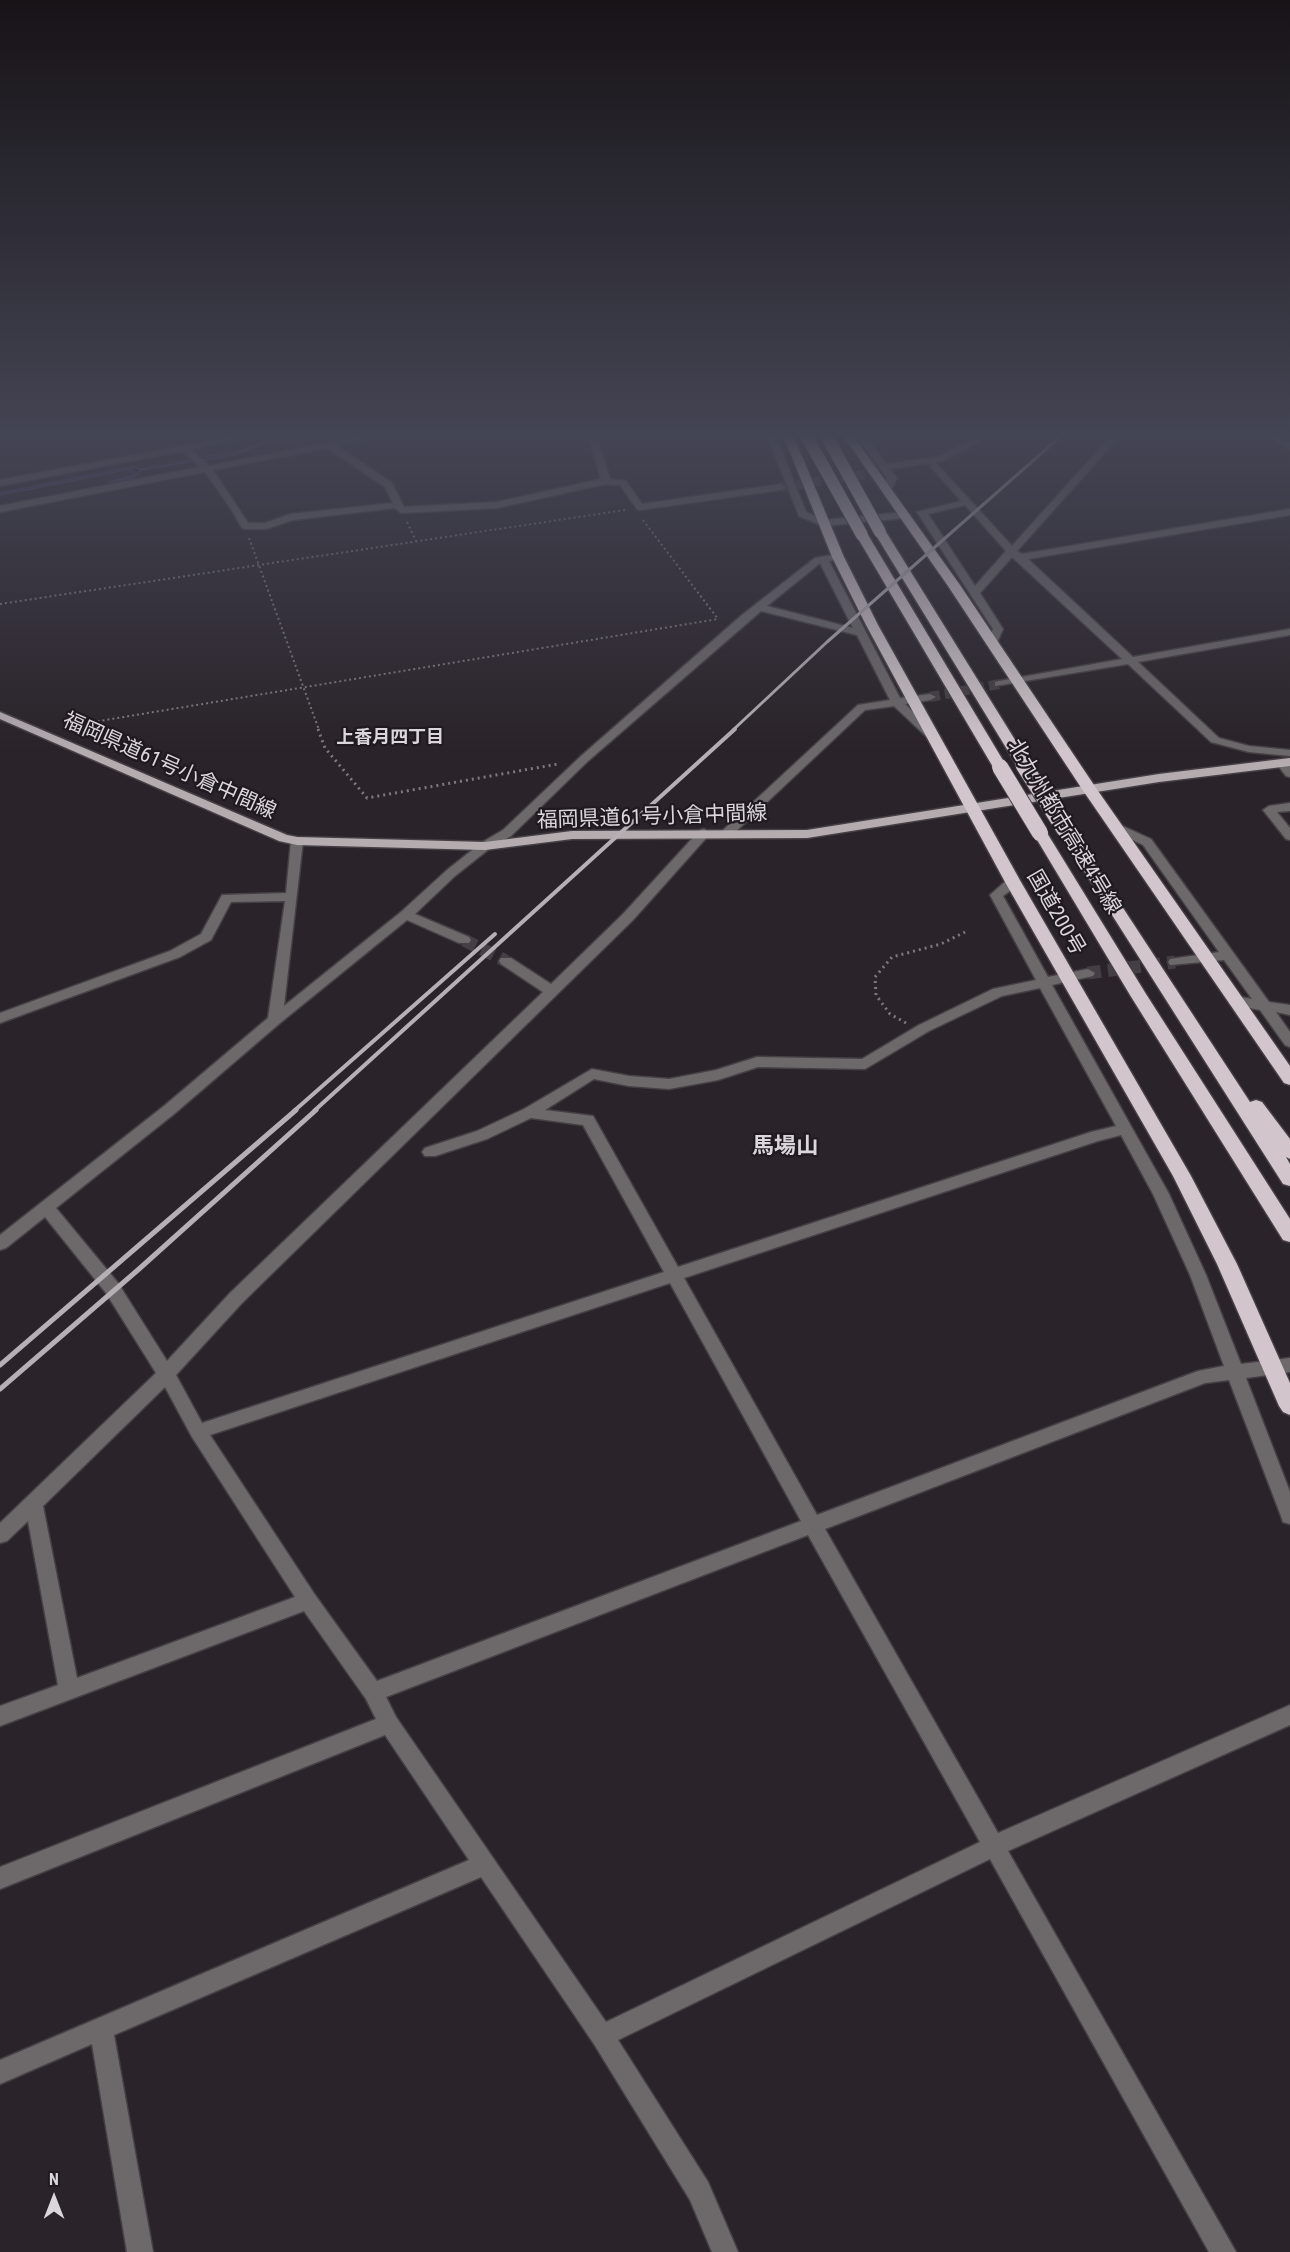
<!DOCTYPE html>
<meta charset="utf-8">
<style>
body{margin:0}
#map{position:relative;width:1290px;height:2252px;overflow:hidden;background:#2a2329;font-family:"Roboto Condensed",sans-serif}
canvas{display:block}
.north{position:absolute;left:24px;top:2168px;width:60px;height:60px;-webkit-text-stroke:4px #201a20;paint-order:stroke;rotate:0deg;font-size:16px;font-weight:700;line-height:24px;text-align:center;color:#dbd6da}
.north::after{content:'';display:block;margin:auto;width:21px;height:27px;background:#dbd6da;clip-path:polygon(50% 0,100% 100%,50% 72%,0 100%)}
</style>
<div id="map">
<canvas width="1290" height="2252"></canvas>
<div class="north">N</div>
</div>
<script>
const c = document.querySelector('canvas').getContext('2d');
c.lineJoin = 'round';
function paint(path, color) { c.fillStyle = color; c.fill(path, 'evenodd'); }
const shape = rows => new Path2D(rows.map(r => 'M' + r).join(''));
function strokePath(path, color, width, dash) { c.strokeStyle = color; c.lineWidth = width; c.lineCap = dash ? 'butt' : 'round'; c.setLineDash(dash || []); c.stroke(path); }
function write(font, color, halo, rows, align = 'center') {
  c.font = font + ' "Roboto Condensed","Noto Sans JP",sans-serif'; c.lineWidth = 4.5; c.setLineDash([]); c.textBaseline = 'middle'; c.strokeStyle = halo; c.fillStyle = color; for (const [text, x, y, turn = 0] of rows) {
    c.save(); c.translate(x, y); c.rotate((+turn || 0) * Math.PI / 180); c.textAlign = isNaN(turn) ? turn : align; if (halo) c.strokeText(text, 0, 0); c.fillText(text, 0, 0); c.restore();
  }
}
const water = shape([
 [305,437,283,443,266,443,237,454,141,470,133,478,108,482,133,476,135,473,131,469,0,495,0,493,131,467,140,469,178,463,200,457,237,452,267,441,281,441,305,437]
]);
paint(water, '#17043b');
strokePath(water, '#52436b', 1.5);
strokePath(shape([
 [781,487,897,470],
 [930,697,999,684]
]), '#453e44', 10, [10, 5]);
strokePath(shape([
 [464,940,506,961],
 [1088,973,1175,962]
]), '#453e44', 13, [13, 7]);
const minor = shape([
 [229,437,246,437,191,449,209,466,357,437,374,437,337,446,392,483,404,507,497,502,601,479,589,437,597,437,610,479,626,481,642,504,781,484,786,487,781,490,640,510,637,509,620,485,606,484,497,508,401,513,395,508,293,520,266,529,245,529,242,528,231,509,205,472,0,512,0,506,200,467,182,451,0,486,0,480,229,437],
 [327,448,385,487,393,503,291,514,265,523,248,523,213,470,327,448],
 [768,437,776,437,806,512,824,520,905,512,910,515,905,518,823,526,799,516,768,437],
 [858,437,866,437,886,464,938,457,972,439,978,439,978,443,943,461,935,462,1012,546,1110,437,1119,437,1017,551,1022,554,1290,509,1290,515,1028,559,1133,657,1290,629,1290,635,1138,662,1219,738,1249,746,1290,750,1290,756,1249,752,1211,742,1128,664,995,686,995,682,999,681,1122,659,1012,557,980,593,1003,629,996,645,988,645,987,643,993,629,917,512,961,501,931,467,932,463,890,469,897,478,890,492,884,492,882,490,887,478,858,437],
 [965,505,1006,551,975,586,928,514,965,505],
 [1271,437,1281,437,1290,443,1290,450,1271,437],
 [838,554,843,557,841,559,829,561,900,698,930,694,936,697,930,700,905,704,937,735,937,739,929,739,894,706,865,710,730,837,722,837,720,834,722,831,858,705,890,700,857,635,761,611,588,761,511,836,489,849,455,876,415,914,469,937,471,940,469,943,459,943,407,920,280,1023,174,1114,56,1208,118,1283,167,1361,230,1293,543,992,501,964,499,961,501,958,511,958,551,984,623,914,700,830,704,829,710,833,708,836,633,920,242,1303,176,1375,202,1423,664,1272,583,1125,531,1118,487,1139,435,1156,425,1156,422,1152,425,1148,477,1131,524,1109,592,1069,629,1076,669,1079,716,1070,757,1057,862,1059,919,1025,993,989,1036,980,990,895,1008,879,1018,879,1019,882,1018,885,1003,896,1048,977,1088,969,1095,973,1093,976,1052,985,1169,1194,1206,1275,1241,1364,1290,1358,1290,1372,1246,1378,1290,1492,1290,1524,1283,1522,1281,1516,1229,1380,1205,1383,825,1529,998,1833,1290,1705,1290,1725,1008,1851,1236,2252,1209,2252,990,1859,618,2040,708,2182,738,2252,712,2252,690,2200,594,2044,481,1877,114,2035,153,2252,127,2252,92,2044,0,2084,0,2060,469,1860,385,1735,0,1889,0,1867,376,1719,366,1699,304,1611,0,1726,0,1706,58,1685,28,1521,7,1541,0,1543,0,1523,156,1373,106,1293,45,1217,6,1248,0,1250,0,1235,164,1106,268,1018,285,901,231,902,211,940,180,957,0,1023,0,1013,170,951,201,934,222,895,286,893,291,841,297,837,303,841,284,1006,401,912,447,870,481,843,503,830,580,757,742,615,815,558,838,554],
 [820,563,853,628,767,606,820,563],
 [1040,988,1116,1126,1091,1132,678,1267,593,1116,545,1110,594,1079,629,1086,669,1089,718,1080,758,1067,865,1069,929,1031,1002,996,1040,988],
 [1121,1135,1153,1194,1190,1275,1224,1366,1198,1371,817,1515,684,1278,1098,1141,1121,1135],
 [670,1283,801,1521,377,1681,315,1595,210,1435,670,1283],
 [165,1387,192,1437,295,1597,77,1678,43,1506,165,1387],
 [808,1535,980,1842,606,2022,396,1717,386,1697,808,1535],
 [1282,759,1290,765,1290,777,1286,776,1276,763,1282,759],
 [1290,803,1290,811,1277,812,1290,828,1290,840,1286,839,1263,810,1269,806,1290,803],
 [1116,823,1151,839,1269,1002,1290,1005,1290,1015,1276,1012,1290,1032,1290,1047,1285,1045,1260,1010,1230,1004,1228,1001,1235,996,1252,999,1224,960,1170,965,1168,962,1170,959,1219,952,1143,845,1112,830,1110,827,1116,823]
]);
const major = shape([
 [0,712,287,835,297,837,485,842,572,831,807,830,1159,774,1290,758,1290,766,1159,782,807,838,572,839,485,850,297,845,279,841,0,719,0,712]
]);
const highway = shape([
 [784,437,794,437,844,557,878,625,1021,882,1191,1176,1237,1264,1290,1383,1290,1415,1283,1412,1279,1406,1217,1264,1173,1176,1005,882,866,625,832,557,784,437],
 [844,437,854,437,960,585,1096,788,1290,1066,1290,1085,1284,1083,1082,789,948,586,844,437],
 [880,529,886,532,1030,764,1028,767,1023,768,1016,764,874,532,880,529],
 [862,532,868,535,1007,767,1005,770,1000,771,993,767,856,535,862,532],
 [1065,826,1072,830,1250,1102,1256,1100,1262,1102,1290,1139,1290,1159,1286,1157,1290,1164,1290,1186,1283,1184,1058,830,1065,826],
 [1040,829,1047,833,1146,994,1290,1219,1290,1242,1283,1240,1130,995,1033,833,1040,829]
]);
strokePath(minor, '#464045', 3);
strokePath(major, '#464045', 3);
strokePath(highway, '#464045', 3);
strokePath(shape([
 [643,520,718,619],
 [407,522,416,541],
 [249,538,319,730],
 [0,604,625,510],
 [63,727,718,619]
]), '#7f797e', 2, [2, 3]);
strokePath(shape([
 [318,729,325,748,367,798,558,764],
 [906,1023,890,1014,876,995,875,977,892,957,941,944,965,932]
]), '#7f797e', 3, [2, 4]);
paint(minor, '#6d696b');
paint(major, '#b5acb0');
paint(highway, '#d2c6cc');
strokePath(shape([
 [733,730,827,642,1060,437]
]), '#b6b0b5', 3);
strokePath(shape([
 [294,1111,495,934],
 [314,1111,735,729]
]), '#b6b0b5', 4);
strokePath(shape([
 [0,1365,296,1110],
 [0,1389,139,1269,316,1110]
]), '#b6b0b5', 5);
const highwayBridgeFar1 = shape([
 [807,437,862,535],
 [827,437,880,532]
]);
const highwayBridge = shape([
 [1023,764,1065,830],
 [1000,767,1040,833]
]);
strokePath(highwayBridgeFar1, '#464045', 14, []);
strokePath(highwayBridge, '#464045', 18, []);
strokePath(highwayBridgeFar1, '#d2c6cc', 12);
strokePath(highwayBridge, '#d2c6cc', 16);
const sky = c.createLinearGradient(0, 0, 0, 752);
sky.addColorStop(0, '#171317');
sky.addColorStop(0.58, '#444554');
sky.addColorStop(1, '#44455400');
c.fillStyle = sky;
c.fillRect(0, 0, 1290, 752);
write('bold 18px', '#dbd6da', '#201a20', [
 ["上香月四丁目",390,738]
]);
write('21px', '#dbd6da', '#201a20', [
 ["福岡県道61号小倉中間線",169,767,24],
 ["福岡県道61号小倉中間線",652,818,-2],
 ["北九州都市高速4号線",1063,827,59],
 ["国道200号",1055,913,60]
]);
write('bold 22px', '#dbd6da', '#201a20', [
 ["馬場山",785,1147]
]);
</script>
